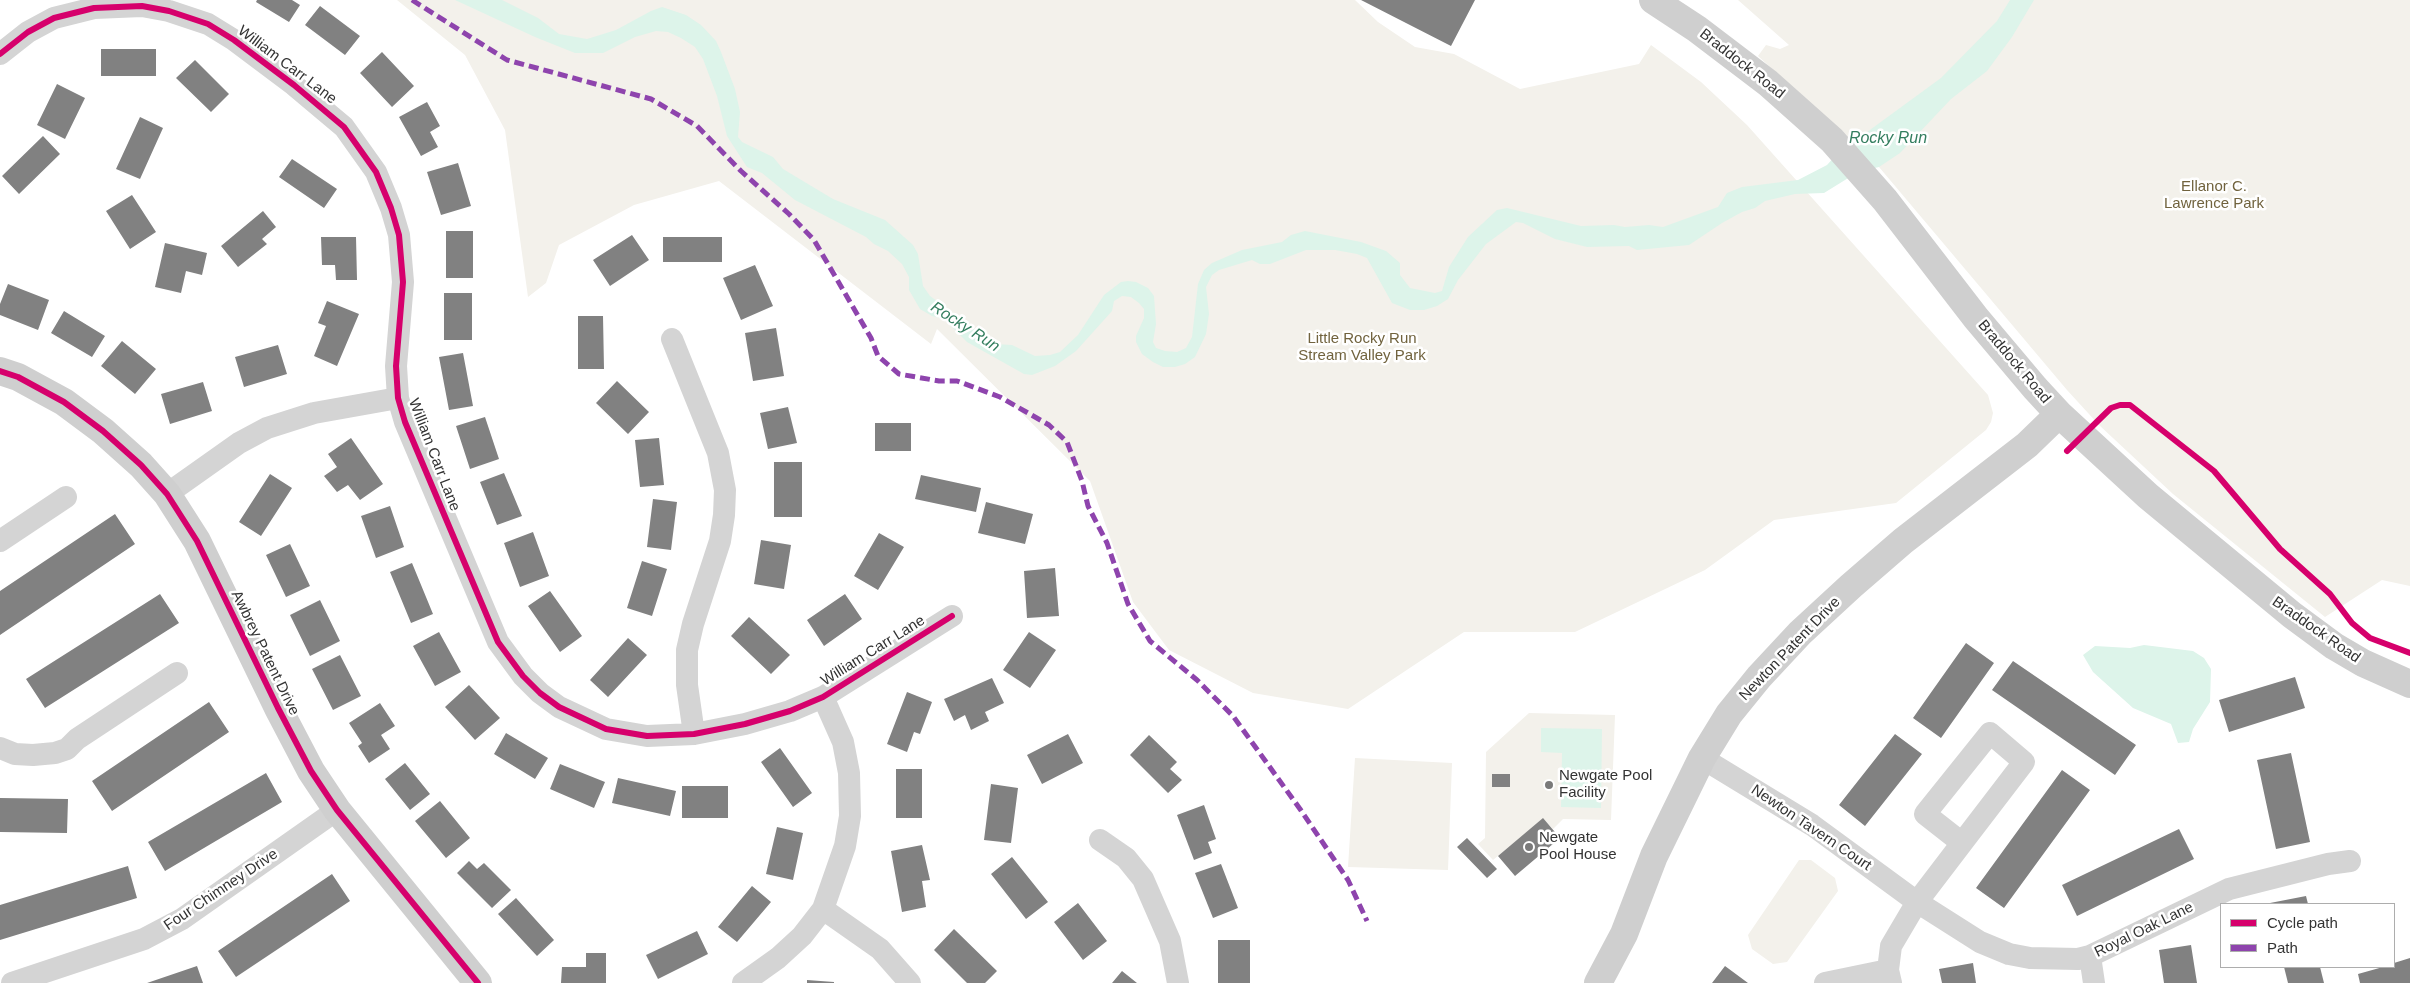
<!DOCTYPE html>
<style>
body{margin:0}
#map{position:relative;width:2410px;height:983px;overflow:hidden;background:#fff;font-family:Helvetica,sans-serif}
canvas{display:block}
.legend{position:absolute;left:2220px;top:903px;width:175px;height:65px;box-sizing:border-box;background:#fff;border:1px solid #adadad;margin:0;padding:6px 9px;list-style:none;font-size:15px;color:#333}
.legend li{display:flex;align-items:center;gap:10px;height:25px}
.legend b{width:25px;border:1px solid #adadad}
</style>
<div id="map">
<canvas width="2410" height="983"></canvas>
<ul class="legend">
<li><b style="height:6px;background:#d6006c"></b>Cycle path</li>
<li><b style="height:6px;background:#8e44ad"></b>Path</li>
</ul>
</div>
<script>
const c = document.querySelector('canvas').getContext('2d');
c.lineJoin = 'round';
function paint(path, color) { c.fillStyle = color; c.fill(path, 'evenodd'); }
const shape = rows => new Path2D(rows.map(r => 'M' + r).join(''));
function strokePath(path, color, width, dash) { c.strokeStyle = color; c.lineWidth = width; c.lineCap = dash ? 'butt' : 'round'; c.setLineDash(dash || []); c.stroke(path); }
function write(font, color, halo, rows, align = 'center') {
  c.font = font + ' Helvetica,sans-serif'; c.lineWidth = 5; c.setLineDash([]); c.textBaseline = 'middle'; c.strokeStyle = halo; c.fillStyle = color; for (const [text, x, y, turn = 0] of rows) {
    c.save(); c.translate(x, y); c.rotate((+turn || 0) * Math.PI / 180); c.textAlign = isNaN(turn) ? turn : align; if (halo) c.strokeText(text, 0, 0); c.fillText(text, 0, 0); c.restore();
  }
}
paint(shape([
 [397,0,1355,0,1378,22,1415,47,1454,54,1520,89,1639,64,1651,45,1701,82,1747,125,1988,395,1993,413,1991,422,1986,430,1896,503,1774,520,1705,570,1575,632,1464,632,1348,709,1253,693,1169,650,1133,602,1090,481,937,329,931,344,719,181,634,205,559,245,546,283,528,297,505,130,465,55],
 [1738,0,2410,0,2410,586,2382,580,2325,617,2173,494,2099,425,2067,390,1879,167,1758,56,1766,45,1780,49,1789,45],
 [1529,713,1615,715,1611,820,1563,819,1553,829,1543,819,1493,860,1478,844,1485,838,1486,752],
 [1355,758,1452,763,1448,870,1348,867],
 [1799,860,1811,860,1835,878,1838,891,1787,962,1773,964,1752,949,1748,935]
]), '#f3f1eb');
paint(shape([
 [455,0,502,0,538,18,559,34,587,39,616,30,651,11,662,7,686,15,701,25,716,41,721,52,735,89,740,112,738,137,742,142,773,157,783,169,833,199,885,220,913,245,918,254,923,286,930,296,995,344,1012,345,1035,356,1050,355,1060,352,1078,335,1104,295,1121,282,1128,281,1136,282,1148,288,1154,296,1156,324,1153,342,1156,348,1165,351,1177,352,1186,348,1192,337,1198,284,1204,270,1212,263,1242,250,1282,242,1291,235,1305,231,1361,242,1386,251,1400,263,1400,275,1410,288,1435,293,1442,291,1449,267,1468,237,1497,210,1507,208,1581,226,1614,225,1625,227,1649,225,1663,227,1718,207,1727,193,1742,187,1798,180,1827,165,1837,154,1941,78,1997,21,2010,0,2034,0,2012,37,1987,71,1951,99,1900,153,1879,167,1858,172,1824,193,1795,194,1765,201,1755,208,1742,212,1722,223,1689,245,1637,250,1629,246,1587,247,1555,239,1523,223,1516,222,1486,244,1458,280,1448,299,1437,306,1424,310,1410,310,1392,303,1367,258,1357,254,1335,250,1306,250,1270,264,1260,264,1252,260,1219,270,1212,275,1206,287,1209,314,1206,334,1195,357,1185,364,1175,367,1163,367,1153,362,1142,354,1136,342,1136,336,1144,318,1144,309,1139,303,1131,297,1122,296,1114,301,1112,311,1076,351,1055,366,1032,375,1024,374,967,342,944,319,932,316,920,309,909,290,909,277,902,264,888,251,874,244,866,237,795,200,762,173,747,167,727,136,717,96,703,59,695,47,681,38,668,32,656,31,635,37,603,53,575,53,535,37],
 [2144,645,2193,651,2204,658,2211,669,2210,702,2193,729,2189,742,2178,743,2171,724,2133,708,2093,672,2083,655,2095,646,2130,648],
 [1541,728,1602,729,1601,808,1561,807,1562,753,1541,752]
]), '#ddf4ea');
paint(shape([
 [257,0,292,0,300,5,289,22,256,2],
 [1361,0,1475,0,1451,46],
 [320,6,360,36,345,55,305,25],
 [101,49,156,49,156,76,101,76],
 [382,52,414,86,392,107,360,73],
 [195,60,229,94,211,112,176,78],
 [57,84,85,98,65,139,37,125],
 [427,102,440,126,430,132,438,147,421,156,399,117],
 [140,117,163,128,140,179,116,169],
 [43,136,60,154,19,194,2,176],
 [292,159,337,189,324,208,279,177],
 [458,163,471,206,441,215,427,172],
 [132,195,156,232,130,249,106,211],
 [263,211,276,227,262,239,267,244,238,267,221,246],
 [446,231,473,231,473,278,446,278],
 [632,235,649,260,610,286,593,260],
 [321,237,356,237,357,280,336,280,335,265,322,265],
 [663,237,722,237,722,262,663,262],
 [165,243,207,253,202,275,186,271,181,293,155,287],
 [755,265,773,306,741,320,723,278],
 [8,284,49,300,38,330,0,315,0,304],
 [444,293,472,293,472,340,444,340],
 [327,301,359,314,337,366,314,356,326,326,318,323],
 [64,311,105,336,92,357,51,333],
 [578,316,603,316,604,369,578,369],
 [776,328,784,376,753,381,745,333],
 [122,341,156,369,135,394,101,366],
 [278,345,287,374,244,387,235,357],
 [463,353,473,406,449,410,439,357],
 [617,381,649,412,628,434,596,403],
 [203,382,212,411,170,424,161,394],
 [788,407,797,443,768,449,760,413],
 [485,417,499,459,470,469,456,426],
 [875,423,911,423,911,451,875,451],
 [351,438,383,484,360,500,348,485,337,492,324,476,337,467,328,454],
 [659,438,664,485,640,487,635,440],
 [774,462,802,462,802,517,774,517],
 [504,473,522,516,497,525,480,482],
 [270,474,292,488,261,536,239,522],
 [921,475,981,488,976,512,915,499],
 [653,499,677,502,671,550,647,547],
 [986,502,1033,514,1025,544,978,533],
 [390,506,404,547,376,558,361,516],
 [115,514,135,544,0,635,0,591],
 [533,532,549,576,520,587,504,543],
 [879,533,904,547,878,590,854,576],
 [761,540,791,545,784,589,754,584],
 [290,544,310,586,286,597,266,555],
 [642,561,667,569,652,616,627,608],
 [412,563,433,614,411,623,390,572],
 [1055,568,1059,616,1027,618,1024,571],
 [550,591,582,636,560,652,528,606],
 [160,594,179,623,45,708,26,679],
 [845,594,862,619,824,646,807,620],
 [320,600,340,641,310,656,290,615],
 [749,617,790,655,771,674,731,636],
 [439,632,461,672,435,686,413,646],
 [1029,632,1056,650,1030,688,1003,670],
 [628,638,647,655,608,697,590,680],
 [1966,643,1994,663,1941,738,1913,718],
 [340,655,361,696,333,710,312,669],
 [2013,661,2136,745,2115,775,1992,690],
 [2295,677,2305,708,2229,732,2219,700],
 [992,678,1004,703,985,712,989,721,971,730,965,715,954,721,944,699],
 [469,685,500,718,475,740,445,707],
 [907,692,932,702,920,734,914,732,907,752,887,744],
 [209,702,229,732,112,811,92,781],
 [380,703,395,726,381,735,390,749,369,763,358,746,362,743,349,723],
 [506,733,548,758,535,779,494,754],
 [1068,734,1083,763,1042,784,1027,755],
 [1895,734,1922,754,1865,826,1839,805],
 [1149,735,1177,762,1170,769,1182,780,1168,793,1130,755],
 [780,748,812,793,793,807,761,762],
 [2291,753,2310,842,2276,849,2257,760],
 [405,763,430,794,410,810,385,779],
 [560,764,605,782,594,808,550,789],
 [896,769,922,769,922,818,896,818],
 [2062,770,2090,790,2004,908,1976,888],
 [266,773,282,802,165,871,148,842],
 [1492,774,1510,774,1510,787,1492,787],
 [618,778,676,791,670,816,612,803],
 [991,784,1018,788,1011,843,984,840],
 [682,786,728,786,728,818,682,818],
 [0,798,68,799,67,833,0,832],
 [440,801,470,838,446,858,415,821],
 [1204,805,1216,839,1208,842,1212,853,1194,860,1177,815],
 [1543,818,1560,838,1515,876,1498,856],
 [777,827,803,833,793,880,766,874],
 [2179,829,2194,859,2077,916,2062,885],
 [1467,838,1497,869,1487,878,1457,847],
 [922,845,930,880,922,881,926,907,902,912,891,851],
 [1012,857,1048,902,1026,919,991,874],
 [469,861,477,869,484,863,511,890,492,908,457,873],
 [1221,864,1238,908,1213,918,1195,873],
 [128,866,137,898,0,940,0,905],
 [332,874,350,901,236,977,218,951],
 [752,886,771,902,737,942,718,927],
 [2306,896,2308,904,2270,904,2270,903],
 [516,898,554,940,537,956,498,914],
 [1078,903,1107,941,1083,960,1054,922],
 [954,929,997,971,985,983,967,983,934,950],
 [697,931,708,954,658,979,646,955],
 [1218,940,1250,940,1250,983,1218,983],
 [2191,945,2197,983,2164,983,2159,950],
 [586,953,606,953,606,983,561,983,562,967,586,967],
 [2410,958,2410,983,2360,983,2358,974,2383,967,2394,967,2394,963],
 [1973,963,1976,983,1942,983,1939,969],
 [197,966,203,983,147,983],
 [1725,966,1748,983,1712,983],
 [2284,967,2320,967,2324,983,2288,983],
 [1122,971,1137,983,1112,983],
 [807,980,834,982,834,983,807,983]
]), '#818181');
strokePath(shape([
 [0,54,28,32,54,18,94,8,142,6,169,11,208,24,234,40,294,85,344,127,376,172,391,208,399,235,403,282,396,366,398,398,405,422,498,642,523,676,540,693,559,707,606,729,647,736,694,734,745,724,790,711,823,697,952,616],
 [672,339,718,453,725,490,724,515,720,541,693,624,687,650,687,685,694,734],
 [167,494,239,443,267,428,314,413,398,398],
 [0,541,66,497],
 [1990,733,2024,762,1962,843,1925,814,1990,733],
 [0,748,15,754,33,755,55,753,67,749,77,739,177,673],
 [1702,758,1812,825,1917,902,1980,942,2009,954,2030,958,2078,959,2090,956,2229,889,2328,864,2350,861],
 [1100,840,1126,858,1143,879,1170,941,1178,983],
 [823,909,880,949,910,983],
 [2090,956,2094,983],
 [12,983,144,939,182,919,337,810],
 [743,983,778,958,802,936,823,909,845,846,850,816,849,773,843,742,823,697],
 [1825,983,1888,970],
 [1891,983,1888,970,1891,946,1917,902,1962,843]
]), '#d4d4d4', 22);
strokePath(shape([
 [1653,0,1697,29,1768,83,1832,140,1885,200,1976,318,2035,388,2059,414,2148,496,2292,615,2334,646,2363,663,2410,684],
 [0,371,18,377,64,402,103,431,141,465,167,494,197,541,278,708,311,771,337,810,478,983],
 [1598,983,1624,934,1654,856,1702,758,1729,714,1759,677,1800,633,1851,586,1903,541,2027,445,2059,414]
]), '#cfcfcf', 28);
strokePath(shape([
 [412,0,507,60,651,99,697,126,741,171,789,214,814,240,871,338,878,356,899,374,939,381,957,381,1000,397,1049,425,1067,442,1082,481,1088,506,1107,543,1128,604,1150,641,1197,680,1233,716,1300,809,1348,880,1367,921]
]), '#8e44ad', 5, [10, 5]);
strokePath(shape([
 [0,54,28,32,54,18,94,8,142,6,169,11,208,24,234,40,294,85,344,127,376,172,391,208,399,235,403,282,396,366,398,398,405,422,498,642,523,676,540,693,559,707,606,729,647,736,694,734,745,724,790,711,823,697,952,616],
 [0,371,18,377,64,402,103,431,141,465,167,494,197,541,278,708,311,771,337,810,478,983],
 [2067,451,2111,408,2120,405,2130,405,2214,471,2280,549,2330,594,2352,623,2370,638,2410,653]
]), '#d6006c', 6);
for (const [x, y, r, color] of [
 [1549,785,5,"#7a7a7a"],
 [1529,847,5,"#7a7a7a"]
]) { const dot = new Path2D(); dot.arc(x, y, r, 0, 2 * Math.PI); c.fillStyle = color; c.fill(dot); strokePath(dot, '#fff', 2); }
write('15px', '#333', '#fff', [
 ["Braddock Road",1742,64,38],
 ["William Carr Lane",287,65,37],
 ["Braddock Road",2014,362,50],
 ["William Carr Lane",434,455,69],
 ["Braddock Road",2316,630,35],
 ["Newton Patent Drive",1790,649,-46],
 ["William Carr Lane",873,651,-32],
 ["Awbrey Patent Drive",265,653,64],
 ["Newton Tavern Court",1811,828,34],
 ["Four Chimney Drive",221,890,-34],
 ["Royal Oak Lane",2144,930,-26]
]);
write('15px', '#71633e', '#fff', [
 ["Ellanor C.",2214,187],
 ["Lawrence Park",2214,204],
 ["Little Rocky Run",1362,339],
 ["Stream Valley Park",1362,356]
]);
write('15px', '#333', '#fff', [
 ["Newgate Pool",1559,776],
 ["Facility",1559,793],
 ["Newgate",1539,838],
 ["Pool House",1539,855]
], 'left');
write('italic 16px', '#347e5f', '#fff', [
 ["Rocky Run",1888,139],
 ["Rocky Run",965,327,33]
]);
</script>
